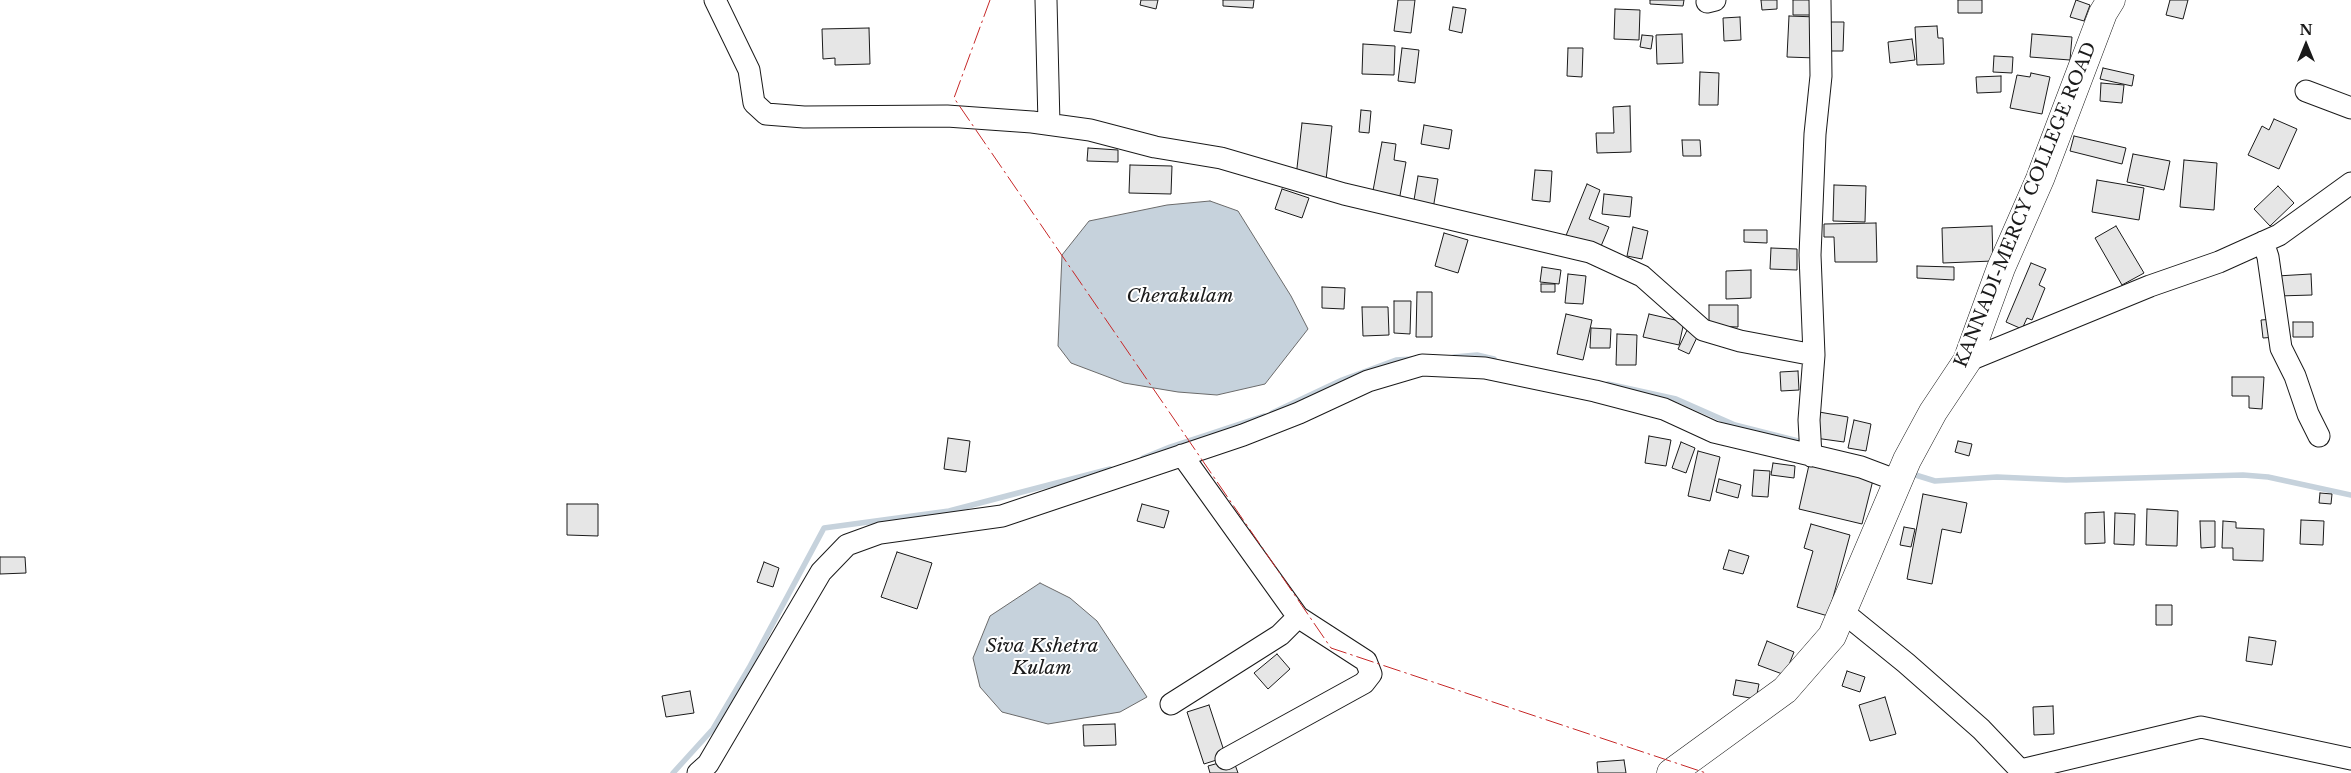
<!DOCTYPE html>
<style>
body{margin:0}
#map{position:relative;width:2351px;height:773px;overflow:hidden;background:#fff;font-family:"Libre Baskerville",serif}
canvas{display:block}
.north{position:absolute;left:2281px;top:20px;width:50px;height:50px;-webkit-text-stroke:4px #fff;paint-order:stroke;rotate:0deg;font-size:14px;font-weight:700;line-height:20px;text-align:center;color:#1a1a1a}
.north::after{content:'';display:block;margin:auto;width:18px;height:22px;background:#1a1a1a;clip-path:polygon(50% 0,100% 100%,50% 72%,0 100%)}
</style>
<div id="map">
<canvas width="2351" height="773"></canvas>
<div class="north">N</div>
</div>
<script>
const c = document.querySelector('canvas').getContext('2d');
c.lineJoin = 'round';
function paint(path, color) { c.fillStyle = color; c.fill(path, 'evenodd'); }
const shape = rows => new Path2D(rows.map(r => 'M' + r).join(''));
function strokePath(path, color, width, dash) { c.strokeStyle = color; c.lineWidth = width; c.lineCap = dash ? 'butt' : 'round'; c.setLineDash(dash || []); c.stroke(path); }
function write(font, color, halo, rows, align = 'center') {
  c.font = font + ' "Libre Baskerville",serif'; c.lineWidth = 4; c.setLineDash([]); c.textBaseline = 'middle'; c.strokeStyle = halo; c.fillStyle = color; for (const [text, x, y, turn = 0] of rows) {
    c.save(); c.translate(x, y); c.rotate((+turn || 0) * Math.PI / 180); c.textAlign = isNaN(turn) ? turn : align; if (halo) c.strokeText(text, 0, 0); c.fillText(text, 0, 0); c.restore();
  }
}
const water = shape([
 [1210,201,1238,211,1291,296,1308,329,1265,384,1217,395,1178,392,1124,383,1071,363,1058,346,1062,255,1089,221,1167,205,1210,201],
 [1040,583,1070,598,1097,621,1147,697,1120,712,1048,724,1002,712,980,687,973,658,990,616,1040,583]
]);
paint(water, '#c6d2dc');
strokePath(water, '#6a6a6a', 1);
strokePath(shape([
 [1454,357,1477,355,1494,359],
 [1608,384,1676,399,1735,425,1802,442],
 [1272,413,1342,380,1396,360,1412,359],
 [1143,458,1170,447,1264,416],
 [1909,473,1935,481,1997,477,2066,480,2243,475,2268,477,2351,495],
 [673,773,713,729,749,668,824,528,949,511,1110,469]
]), '#c6d2dc', 5.5);
const building = shape([
 [1141,0,1158,0,1156,9,1140,5,1141,0],
 [1223,0,1254,0,1253,8,1223,6,1223,0],
 [1398,0,1415,0,1411,33,1394,31,1398,0],
 [1650,0,1684,0,1683,6,1650,4,1650,0],
 [1761,0,1777,0,1777,9,1762,10,1761,0],
 [1793,0,1815,0,1814,15,1793,15,1793,0],
 [1958,0,1982,0,1982,13,1958,13,1958,0],
 [2076,0,2090,5,2084,21,2070,17,2076,0],
 [2170,0,2188,0,2183,19,2166,15,2170,0],
 [1453,7,1466,9,1462,33,1449,30,1453,7],
 [1615,9,1640,10,1639,40,1614,39,1615,9],
 [1789,16,1817,17,1816,58,1787,57,1789,16],
 [1740,17,1741,40,1724,41,1723,18,1740,17],
 [1826,22,1844,22,1843,51,1825,51,1826,22],
 [1937,26,1938,38,1943,38,1944,64,1917,65,1915,27,1937,26],
 [869,28,870,64,835,65,835,58,823,59,822,29,869,28],
 [1682,34,1683,63,1657,64,1656,35,1682,34],
 [2032,34,2072,37,2070,60,2030,57,2032,34],
 [1642,35,1653,36,1651,49,1640,47,1642,35],
 [1912,39,1915,60,1890,63,1888,42,1912,39],
 [1363,44,1395,46,1394,75,1362,74,1363,44],
 [1402,48,1419,50,1415,83,1398,81,1402,48],
 [1568,48,1583,48,1582,77,1567,76,1568,48],
 [1994,56,2013,57,2012,73,1993,72,1994,56],
 [2103,68,2134,75,2132,86,2100,79,2103,68],
 [1700,72,1719,73,1718,105,1699,105,1700,72],
 [2031,73,2050,77,2042,114,2010,108,2017,75,2030,77,2031,73],
 [2001,76,2001,92,1977,93,1976,77,2001,76],
 [2101,83,2124,85,2122,103,2100,101,2101,83],
 [1630,106,1631,152,1597,153,1596,133,1614,133,1613,107,1630,106],
 [1361,110,1371,111,1369,133,1359,132,1361,110],
 [2274,119,2297,129,2279,169,2248,155,2262,126,2269,130,2274,119],
 [1302,123,1332,126,1326,180,1296,177,1302,123],
 [1424,125,1452,130,1449,149,1421,144,1424,125],
 [2074,136,2126,148,2122,164,2070,151,2074,136],
 [1682,140,1700,140,1701,156,1683,156,1682,140],
 [1382,142,1396,144,1394,160,1406,162,1399,201,1372,196,1382,142],
 [1088,148,1118,150,1118,162,1087,161,1088,148],
 [2133,154,2170,161,2164,190,2127,182,2133,154],
 [2184,160,2217,163,2214,210,2180,207,2184,160],
 [1130,165,1172,166,1171,194,1129,193,1130,165],
 [1535,170,1552,171,1550,202,1532,200,1535,170],
 [1418,176,1438,179,1433,209,1413,206,1418,176],
 [2097,180,2144,188,2139,220,2092,212,2097,180],
 [1587,184,1600,190,1589,219,1609,227,1599,251,1565,238,1587,184],
 [1834,185,1866,186,1865,222,1833,221,1834,185],
 [2278,186,2294,203,2270,226,2254,209,2278,186],
 [1282,189,1309,198,1302,218,1275,209,1282,189],
 [1604,194,1632,197,1630,217,1602,214,1604,194],
 [1876,223,1877,262,1835,262,1834,237,1824,237,1824,224,1876,223],
 [1992,226,1993,261,1943,263,1942,228,1992,226],
 [2116,226,2144,273,2122,285,2095,238,2116,226],
 [1633,227,1648,231,1642,259,1627,256,1633,227],
 [1744,230,1767,230,1767,243,1744,242,1744,230],
 [1444,233,1468,240,1458,273,1435,266,1444,233],
 [1771,248,1797,249,1797,270,1770,269,1771,248],
 [2031,263,2046,269,2039,285,2045,288,2032,320,2027,318,2022,329,2006,322,2031,263],
 [1917,266,1954,267,1954,280,1917,278,1917,266],
 [1542,267,1561,270,1559,284,1540,282,1542,267],
 [1751,270,1751,298,1726,299,1726,271,1751,270],
 [1568,274,1586,276,1583,304,1565,303,1568,274],
 [2311,274,2312,295,2278,296,2277,276,2311,274],
 [1541,284,1555,284,1555,292,1541,292,1541,284],
 [1322,287,1345,288,1344,309,1322,308,1322,287],
 [1417,292,1432,292,1432,337,1416,337,1417,292],
 [1394,301,1411,301,1410,334,1394,333,1394,301],
 [1709,305,1738,305,1738,327,1709,326,1709,305],
 [1362,307,1388,307,1389,335,1363,336,1362,307],
 [1566,314,1592,320,1583,360,1557,354,1566,314],
 [1649,314,1684,322,1679,345,1643,337,1649,314],
 [2274,319,2276,337,2263,338,2261,320,2274,319],
 [2293,322,2313,322,2313,337,2293,337,2293,322],
 [1690,324,1701,329,1689,354,1678,349,1690,324],
 [1591,328,1611,329,1610,348,1590,348,1591,328],
 [1617,334,1637,335,1636,365,1616,365,1617,334],
 [1798,371,1799,390,1781,391,1780,372,1798,371],
 [2232,377,2264,377,2262,409,2249,408,2249,396,2232,396,2232,377],
 [1819,412,1848,417,1844,442,1815,438,1819,412],
 [1854,420,1871,424,1866,451,1848,448,1854,420],
 [1649,436,1671,440,1666,466,1645,463,1649,436],
 [948,438,970,441,966,472,944,469,948,438],
 [1958,441,1972,444,1969,456,1955,452,1958,441],
 [1681,442,1695,448,1686,473,1672,468,1681,442],
 [1698,451,1720,457,1710,501,1688,496,1698,451],
 [1773,463,1795,466,1794,478,1771,475,1773,463],
 [1809,465,1873,480,1862,524,1799,509,1809,465],
 [1754,470,1770,471,1768,497,1752,496,1754,470],
 [1719,479,1741,485,1738,498,1716,492,1719,479],
 [2320,493,2332,494,2331,504,2319,503,2320,493],
 [1923,494,1967,503,1961,533,1942,529,1932,584,1907,579,1923,494],
 [567,504,598,504,598,536,567,535,567,504],
 [1142,504,1169,511,1164,528,1137,521,1142,504],
 [2147,509,2178,511,2177,546,2146,545,2147,509],
 [2104,512,2105,543,2085,544,2085,513,2104,512],
 [2115,513,2135,514,2134,545,2114,544,2115,513],
 [2301,520,2324,521,2323,545,2300,544,2301,520],
 [2200,521,2215,521,2215,547,2201,548,2200,521],
 [2223,521,2236,522,2236,528,2264,529,2263,561,2233,560,2233,548,2222,548,2223,521],
 [1811,524,1850,535,1828,616,1797,607,1813,551,1804,548,1811,524],
 [1904,527,1915,529,1911,547,1900,545,1904,527],
 [1729,550,1749,556,1743,574,1723,569,1729,550],
 [897,552,932,563,917,609,881,597,897,552],
 [0,557,25,557,26,573,0,574,0,557],
 [764,562,779,568,773,587,757,582,764,562],
 [2156,605,2172,605,2172,625,2156,625,2156,605],
 [2249,637,2276,641,2272,665,2246,661,2249,637],
 [1767,641,1794,652,1785,675,1758,665,1767,641],
 [1277,654,1290,669,1268,689,1254,673,1277,654],
 [1847,671,1865,677,1860,692,1842,686,1847,671],
 [1736,680,1759,684,1756,699,1733,695,1736,680],
 [690,691,694,713,666,717,662,696,690,691],
 [1885,697,1896,734,1870,741,1859,705,1885,697],
 [1209,705,1226,757,1204,764,1187,712,1209,705],
 [2053,706,2054,734,2034,735,2033,707,2053,706],
 [1115,724,1116,745,1084,746,1083,725,1115,724],
 [1233,759,1238,773,1210,773,1208,766,1233,759],
 [1624,760,1626,773,1598,773,1597,762,1624,760]
]);
paint(building, '#e6e6e6');
strokePath(building, '#1a1a1a', 1);
const minor = shape([
 [715,0,749,70,754,103,766,114,804,117,947,116,1032,122,1090,130,1155,147,1221,158,1344,194,1590,252,1642,276,1703,330,1740,341,1814,355,1809,420,1811,456],
 [1046,0,1049,124],
 [1707,2,1715,0],
 [2306,91,2351,108],
 [2263,242,2268,257,2281,348,2295,376,2308,414,2319,436],
 [1814,355,1810,255,1815,134,1821,76,1820,0],
 [1967,361,2150,286,2219,262,2279,235,2351,183],
 [1843,612,1906,663,1981,729,2023,773],
 [1171,704,1280,635,1298,617,1182,455],
 [1226,759,1364,683,1371,674,1366,661,1298,617],
 [2021,770,2201,727,2351,759],
 [698,773,708,764,821,572,847,545,880,533,1002,516,1243,435,1299,413,1368,381,1422,365,1485,368,1595,391,1664,409,1714,432,1861,467,1898,481]
]);
const major = shape([
 [1671,773,1785,690,1832,636,1907,460,1933,412,1967,361,2001,268,2040,179,2103,13,2111,0]
]);
strokePath(minor, '#1a1a1a', 23);
strokePath(major, '#1a1a1a', 29);
strokePath(minor, '#fff', 21);
strokePath(major, '#fff', 28);
strokePath(shape([
 [990,0,954,98,1331,648,1706,773]
]), '#c62828', 1, [18, 4, 2.5, 4]);
write('18px', '#1a1a1a', '#fff', [
 ["KANNADI-MERCY COLLEGE ROAD",2026,205,-68]
]);
write('italic 19px', '#1a1a1a', '#fff', [
 ["Cherakulam",1180,297],
 ["Siva Kshetra",1042,647],
 ["Kulam",1042,669]
]);
</script>
